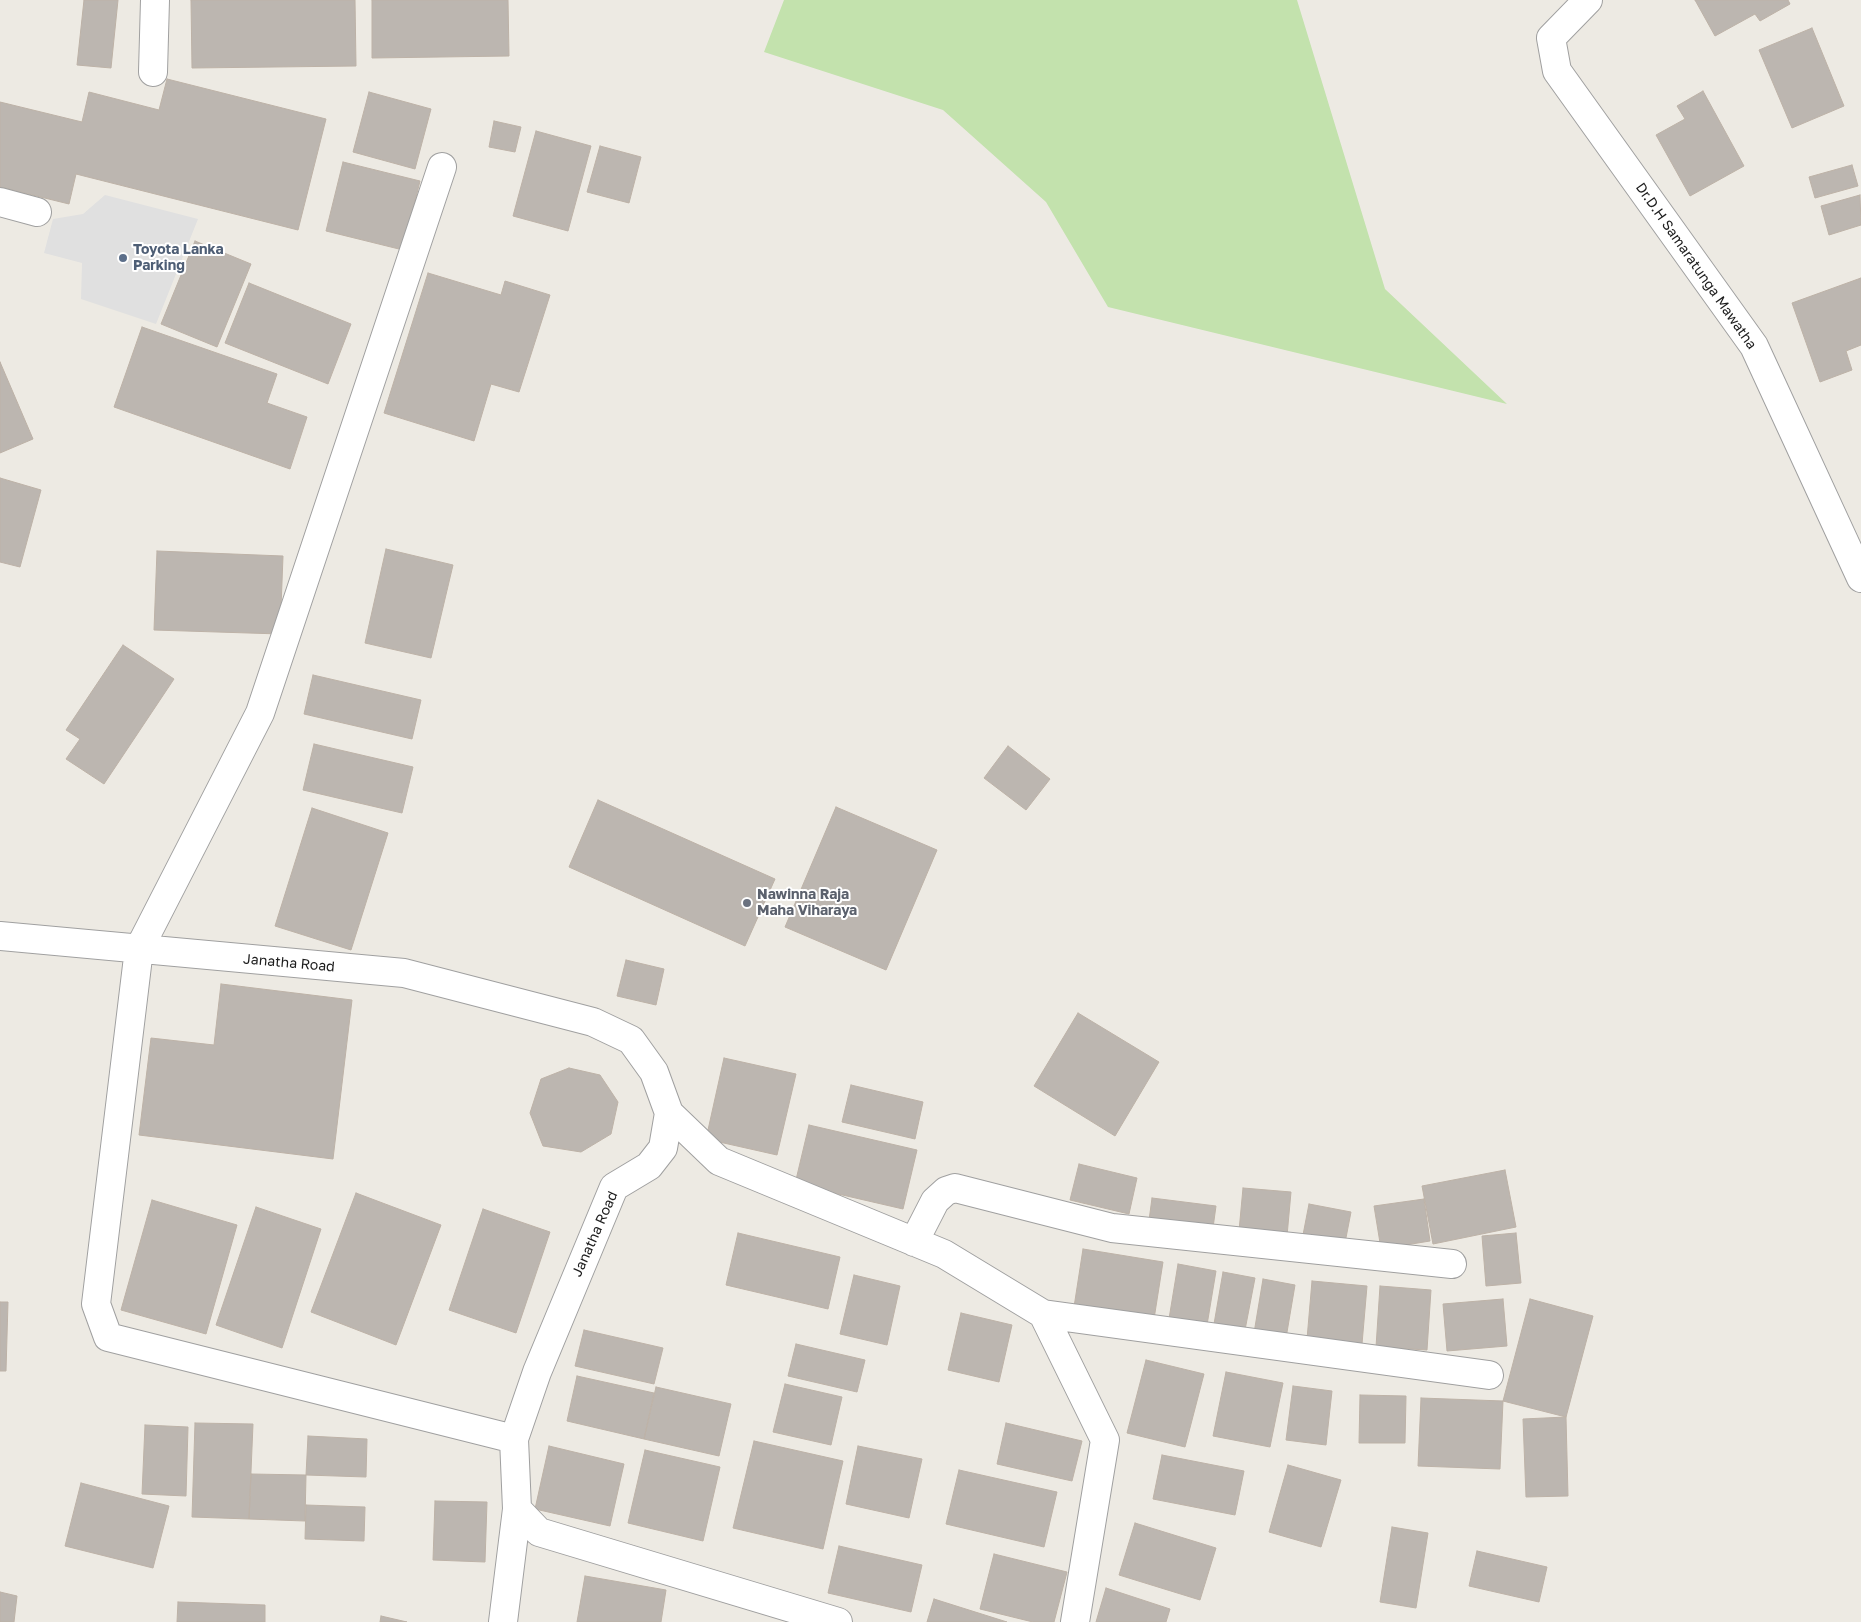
<!DOCTYPE html>
<style>
body{margin:0}
canvas{display:block;background:#edeae3}
</style>
<canvas width="1861" height="1622"></canvas>
<script>
const c = document.querySelector('canvas').getContext('2d');
c.lineJoin = 'round';
function paint(path, color) { c.fillStyle = color; c.fill(path, 'evenodd'); }
const shape = rows => new Path2D(rows.map(r => 'M' + r).join(''));
function strokePath(path, color, width, dash) { c.strokeStyle = color; c.lineWidth = width; c.lineCap = dash ? 'butt' : 'round'; c.setLineDash(dash || []); c.stroke(path); }
function write(font, color, halo, rows, align = 'center') {
  c.font = font + ' "Golos Text",sans-serif'; c.lineWidth = 4; c.setLineDash([]); c.textBaseline = 'middle'; c.strokeStyle = halo; c.fillStyle = color; for (const [text, x, y, turn = 0] of rows) {
    c.save(); c.translate(x, y); c.rotate((+turn || 0) * Math.PI / 180); c.textAlign = isNaN(turn) ? turn : align; if (halo) c.strokeText(text, 0, 0); c.fillText(text, 0, 0); c.restore();
  }
}
paint(shape([
 [784,0,1297,0,1385,289,1507,404,1108,307,1046,202,943,110,764,52]
]), '#c3e2ad');
paint(shape([
 [105,195,198,219,156,324,81,299,82,263,44,253,53,219,83,214]
]), '#e0e0e0');
const building = shape([
 [84,0,118,0,111,68,77,65,84,0],
 [191,0,355,0,356,66,192,68,191,0],
 [372,0,508,0,509,56,372,58,372,0],
 [1695,0,1788,0,1790,4,1760,21,1755,14,1715,36,1695,0],
 [1812,28,1844,106,1792,128,1759,50,1812,28],
 [167,79,326,119,298,230,76,174,69,204,0,187,0,102,82,122,89,92,159,110,167,79],
 [1703,91,1744,166,1690,196,1656,135,1685,119,1677,106,1703,91],
 [369,92,431,109,415,169,353,152,369,92],
 [494,121,521,127,515,152,489,147,494,121],
 [536,131,591,146,568,231,513,216,536,131],
 [600,146,641,157,629,203,587,192,600,146],
 [343,162,420,181,403,250,326,231,343,162],
 [1852,165,1858,186,1815,198,1809,177,1852,165],
 [1860,195,1861,225,1829,235,1821,206,1860,195],
 [195,241,251,264,217,347,161,324,195,241],
 [428,273,501,295,505,281,550,295,519,392,491,384,474,441,384,413,428,273],
 [1861,278,1861,345,1846,351,1852,370,1820,382,1792,303,1861,278],
 [249,283,351,324,328,384,225,343,249,283],
 [142,327,277,374,267,403,307,417,290,469,114,407,142,327],
 [0,362,33,439,0,453,0,362],
 [0,478,41,490,20,567,0,562,0,478],
 [386,549,453,565,431,658,365,643,386,549],
 [157,551,283,556,280,634,154,630,157,551],
 [123,645,174,679,104,784,66,759,80,739,66,730,123,645],
 [313,675,421,700,412,739,304,714,313,675],
 [314,744,413,767,402,813,303,790,314,744],
 [1008,746,1050,779,1026,810,984,778,1008,746],
 [598,800,775,879,745,946,569,867,598,800],
 [836,807,937,850,886,970,785,927,836,807],
 [312,808,388,833,351,950,275,926,312,808],
 [626,960,664,969,656,1005,617,996,626,960],
 [221,984,352,1000,333,1159,139,1135,151,1038,214,1045,221,984],
 [1078,1013,1159,1062,1115,1136,1034,1086,1078,1013],
 [724,1058,796,1074,777,1155,706,1139,724,1058],
 [569,1068,600,1075,618,1102,611,1134,581,1152,543,1146,530,1113,541,1079,569,1068],
 [851,1085,923,1102,915,1139,842,1122,851,1085],
 [809,1125,917,1150,903,1209,795,1184,809,1125],
 [1079,1164,1137,1178,1129,1214,1070,1200,1079,1164],
 [1505,1170,1516,1227,1433,1244,1422,1186,1505,1170],
 [1243,1188,1291,1192,1287,1236,1239,1231,1243,1188],
 [356,1193,441,1225,396,1345,311,1312,356,1193],
 [1152,1198,1216,1206,1212,1235,1148,1228,1152,1198],
 [1424,1199,1430,1241,1381,1249,1374,1206,1424,1199],
 [152,1200,237,1225,206,1334,121,1310,152,1200],
 [1309,1204,1351,1212,1344,1248,1302,1240,1309,1204],
 [256,1207,321,1229,282,1348,216,1325,256,1207],
 [483,1209,550,1232,516,1333,449,1310,483,1209],
 [738,1233,840,1257,828,1309,726,1285,738,1233],
 [1516,1233,1521,1283,1486,1286,1482,1236,1516,1233],
 [1083,1249,1163,1262,1154,1319,1074,1307,1083,1249],
 [1178,1264,1216,1271,1206,1331,1168,1325,1178,1264],
 [1223,1272,1255,1278,1245,1330,1214,1324,1223,1272],
 [854,1275,900,1286,887,1345,840,1334,854,1275],
 [1263,1279,1295,1285,1285,1344,1253,1339,1263,1279],
 [1312,1281,1367,1286,1362,1344,1307,1339,1312,1281],
 [1380,1286,1431,1290,1427,1350,1376,1347,1380,1286],
 [1503,1299,1507,1346,1447,1351,1443,1304,1503,1299],
 [1530,1299,1593,1316,1566,1417,1503,1401,1530,1299],
 [0,1302,8,1302,6,1371,0,1371,0,1302],
 [961,1313,1012,1325,999,1382,948,1370,961,1313],
 [584,1330,663,1348,654,1384,575,1366,584,1330],
 [796,1344,865,1360,857,1392,788,1376,796,1344],
 [1146,1360,1204,1374,1185,1447,1127,1433,1146,1360],
 [1226,1372,1283,1383,1270,1447,1213,1436,1226,1372],
 [577,1376,654,1393,644,1439,567,1421,577,1376],
 [785,1384,842,1397,831,1445,773,1432,785,1384],
 [1293,1386,1332,1391,1326,1445,1286,1440,1293,1386],
 [656,1387,731,1404,719,1456,644,1439,656,1387],
 [1360,1395,1406,1396,1405,1443,1359,1443,1360,1395],
 [1421,1398,1503,1401,1500,1469,1418,1466,1421,1398],
 [1566,1417,1568,1496,1526,1497,1523,1419,1566,1417],
 [195,1423,253,1424,249,1519,192,1517,195,1423],
 [1006,1423,1082,1441,1072,1481,997,1464,1006,1423],
 [145,1425,188,1427,186,1496,142,1494,145,1425],
 [308,1436,367,1439,366,1477,306,1475,308,1436],
 [754,1441,843,1461,823,1549,733,1528,754,1441],
 [549,1446,624,1464,610,1526,535,1509,549,1446],
 [858,1446,922,1459,909,1518,846,1504,858,1446],
 [645,1450,720,1467,703,1541,628,1523,645,1450],
 [1162,1455,1244,1471,1235,1515,1153,1499,1162,1455],
 [1288,1465,1341,1480,1321,1547,1269,1532,1288,1465],
 [959,1470,1057,1492,1044,1547,946,1524,959,1470],
 [251,1474,306,1475,305,1521,249,1519,251,1474],
 [81,1483,169,1506,153,1568,65,1546,81,1483],
 [435,1501,487,1502,485,1562,433,1560,435,1501],
 [306,1505,365,1507,364,1541,305,1539,306,1505],
 [1135,1523,1216,1548,1200,1600,1119,1575,1135,1523],
 [1392,1527,1428,1533,1416,1608,1380,1602,1392,1527],
 [839,1546,922,1565,911,1612,828,1593,839,1546],
 [1477,1551,1547,1567,1539,1602,1469,1586,1477,1551],
 [994,1554,1067,1572,1054,1622,1033,1622,980,1609,994,1554],
 [585,1576,666,1590,661,1622,577,1622,585,1576],
 [1106,1588,1170,1609,1166,1622,1096,1622,1106,1588],
 [0,1592,17,1596,14,1622,0,1622,0,1592],
 [934,1599,1007,1622,927,1622,934,1599],
 [178,1602,265,1605,265,1622,177,1622,178,1602],
 [381,1616,407,1622,380,1622,381,1616]
]);
paint(building, '#bcb6b0');
strokePath(building, '#bdb2a7', 1);
const minor = shape([
 [1588,0,1551,38,1557,71,1754,346,1861,578],
 [153,72,155,0],
 [442,167,260,713,139,949,96,1304,108,1337,514,1439],
 [0,202,37,212],
 [0,936,404,973,593,1022,631,1040,654,1072,669,1113,663,1148,649,1166,614,1187,537,1372,514,1439,517,1509,539,1532,838,1622],
 [669,1113,719,1161,944,1254,1043,1314,1105,1440,1075,1622],
 [914,1242,935,1201,946,1191,955,1188,1112,1228,1452,1264],
 [1043,1314,1489,1375],
 [503,1622,517,1509]
]);
strokePath(minor, '#a0a0a0', 30);
strokePath(minor, '#fff', 28);
for (const [x, y, r, color] of [
 [123,258,5,"#5c6f8a"],
 [747,903,5,"#6b7280"]
]) { const dot = new Path2D(); dot.arc(x, y, r, 0, 2 * Math.PI); c.fillStyle = color; c.fill(dot); strokePath(dot, '#fff', 2); }
write('bold 14px', '#4e5e75', '#fff', [
 ["Toyota Lanka",133,250],
 ["Parking",133,266]
], 'left');
write('14px', '#1c1c1c', '#fff', [
 ["Dr.D.H Samaratunga Mawatha",1696,266,55],
 ["Janatha Road",289,963,5],
 ["Janatha Road",595,1234,-66]
]);
write('bold 14px', '#5b616d', '#fff', [
 ["Nawinna Raja",757,895],
 ["Maha Viharaya",757,911]
], 'left');
</script>
